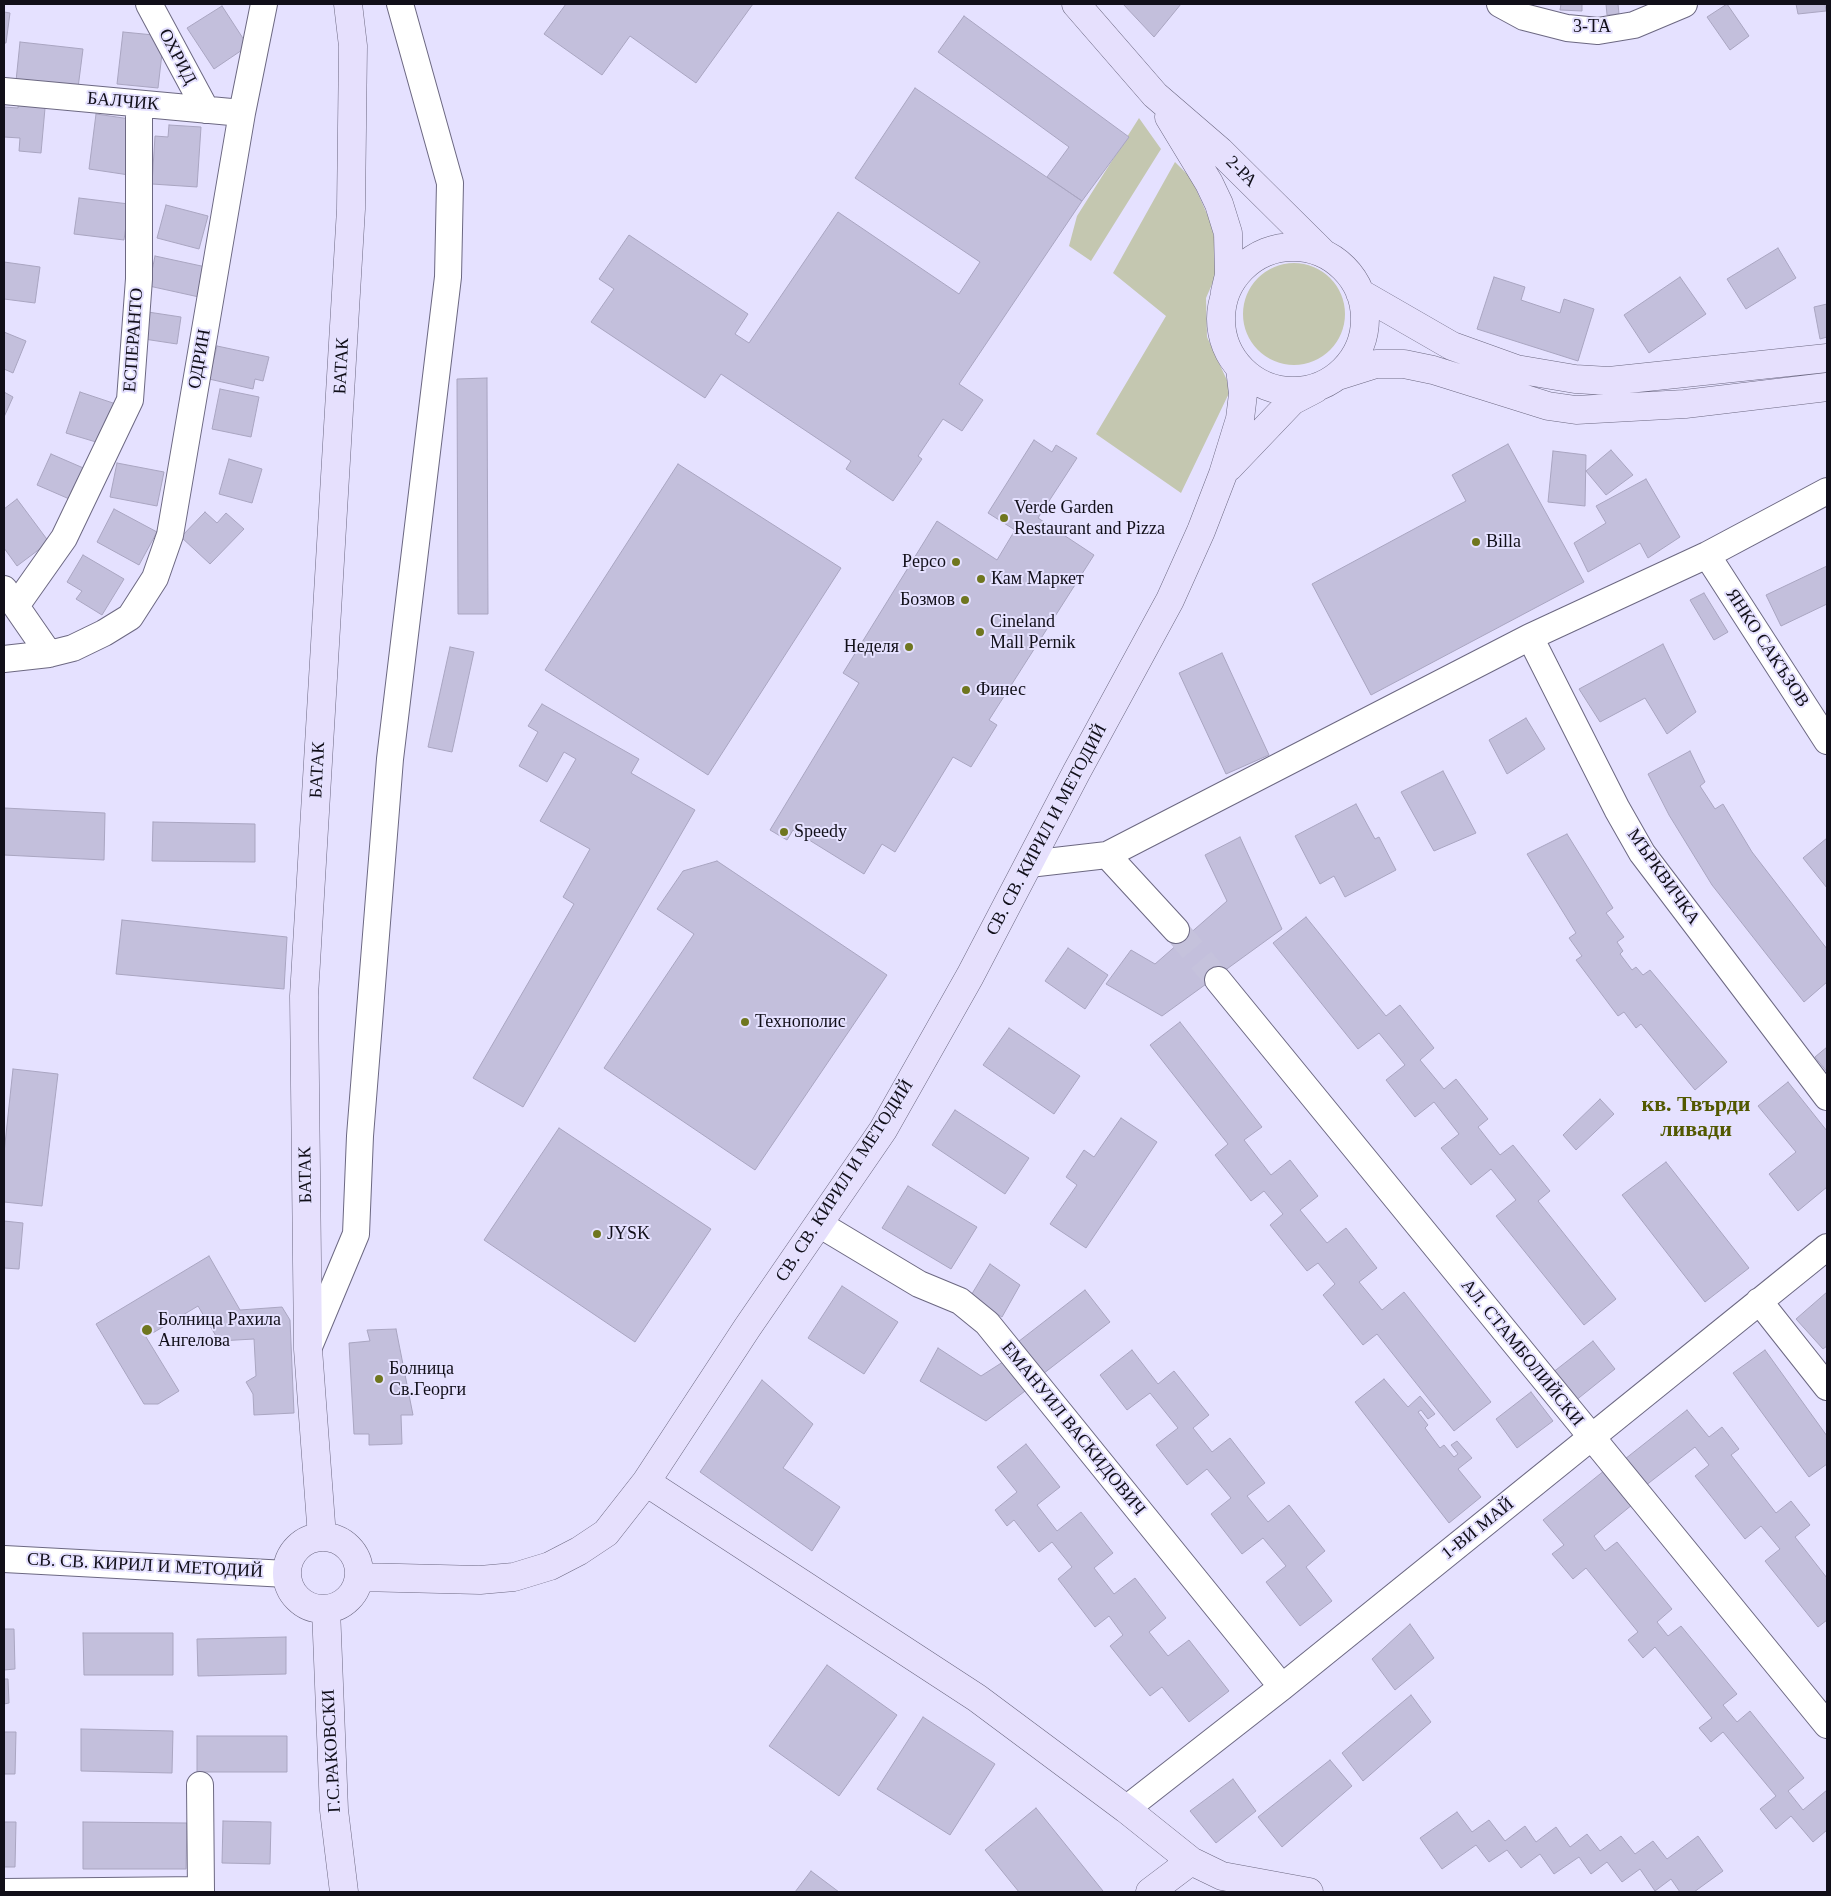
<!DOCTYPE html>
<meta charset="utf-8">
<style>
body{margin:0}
#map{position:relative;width:1831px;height:1896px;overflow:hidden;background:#e5e1ff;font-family:Georgia,serif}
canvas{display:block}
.frame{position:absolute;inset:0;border:5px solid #110f19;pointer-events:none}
</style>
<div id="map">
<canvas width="1831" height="1896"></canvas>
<div class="frame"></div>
</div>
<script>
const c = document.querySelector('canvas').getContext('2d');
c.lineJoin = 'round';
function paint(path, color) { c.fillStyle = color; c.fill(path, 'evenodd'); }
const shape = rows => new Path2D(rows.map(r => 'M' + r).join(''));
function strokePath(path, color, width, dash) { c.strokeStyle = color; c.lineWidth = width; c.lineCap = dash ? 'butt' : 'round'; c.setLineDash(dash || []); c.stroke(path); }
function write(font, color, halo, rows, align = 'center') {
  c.font = font + ' Georgia,serif'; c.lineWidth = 4; c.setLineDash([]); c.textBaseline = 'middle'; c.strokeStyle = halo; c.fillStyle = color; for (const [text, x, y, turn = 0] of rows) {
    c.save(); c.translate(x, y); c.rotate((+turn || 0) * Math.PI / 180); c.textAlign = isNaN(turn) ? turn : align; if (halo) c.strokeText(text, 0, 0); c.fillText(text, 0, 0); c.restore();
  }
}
paint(shape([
 [1139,118,1161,149,1091,261,1069,246,1077,216],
 [1175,162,1191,178,1211,223,1220,266,1206,298,1207,337,1231,389,1181,493,1096,434,1166,316,1113,273],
 '1243 314a51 51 0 1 1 102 0a51 51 0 1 1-102 0Z'
]), '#c4c7b0');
const building = shape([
 [566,4,753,4,696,83,630,36,602,75,544,34,566,4],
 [1123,4,1181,4,1154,37,1123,4],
 [1561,4,1582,4,1582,11,1560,10,1561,4],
 [1606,4,1618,4,1619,14,1607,15,1606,4],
 [1727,4,1749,36,1730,50,1707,17,1727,4],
 [1796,4,1825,4,1826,11,1798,14,1796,4],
 [222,6,248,46,214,69,187,28,222,6],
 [4,12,10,13,6,43,4,43,4,12],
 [964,16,1129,137,1082,201,1047,177,1069,147,938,52,964,16],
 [123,32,164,36,158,88,117,84,123,32],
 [20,42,83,49,78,88,16,81,20,42],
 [915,88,1082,201,959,384,983,400,962,431,943,419,918,456,922,459,893,501,846,469,851,461,721,374,705,398,591,322,614,289,599,279,629,235,748,314,735,334,749,343,838,212,959,294,980,262,855,178,915,88],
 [19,95,46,97,41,153,19,151,20,138,4,137,4,107,18,108,19,95],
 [96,114,137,120,129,175,89,169,96,114],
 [169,125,201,127,197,187,152,184,155,136,168,137,169,125],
 [79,198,129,204,124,240,74,234,79,198],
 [166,205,208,216,199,249,157,238,166,205],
 [1778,248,1796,278,1746,309,1727,279,1778,248],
 [155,256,206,267,199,297,149,286,155,256],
 [4,262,40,267,35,303,4,299,4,262],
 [1494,277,1525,287,1521,300,1560,313,1564,299,1594,309,1578,361,1477,329,1494,277],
 [1680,277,1706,314,1649,353,1624,315,1680,277],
 [1827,304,1827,337,1820,339,1814,307,1827,304],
 [148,312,181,317,177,344,144,339,148,312],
 [4,332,26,341,13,373,4,369,4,332],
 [217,346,269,357,263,381,255,379,253,389,209,379,217,346],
 [487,378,488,614,458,614,457,379,487,378],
 [220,389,259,397,251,437,212,429,220,389],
 [4,392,13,397,4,417,4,392],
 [80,392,119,405,106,445,66,433,80,392],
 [1034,440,1052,452,1056,445,1077,458,1038,518,1094,555,989,720,997,725,971,767,953,757,895,852,882,844,864,874,793,830,787,840,770,830,859,683,843,673,937,521,997,560,1015,530,988,513,1034,440],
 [1508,444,1584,582,1371,695,1312,584,1466,501,1452,475,1508,444],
 [1611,450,1633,475,1606,495,1586,471,1611,450],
 [1553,451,1586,455,1585,506,1548,502,1553,451],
 [51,454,88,470,74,501,37,485,51,454],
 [229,459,262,469,252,503,219,494,229,459],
 [117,463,164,472,157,506,110,497,117,463],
 [678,464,841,568,708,775,545,670,678,464],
 [1646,479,1680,537,1648,558,1640,543,1588,572,1574,543,1606,523,1596,506,1646,479],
 [17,499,49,542,17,566,4,548,4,509,17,499],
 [114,509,157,532,139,565,97,542,114,509],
 [205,512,217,523,226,513,244,529,210,564,181,537,205,512],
 [83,555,124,579,102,615,76,599,82,591,67,582,83,555],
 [1827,566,1827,604,1781,626,1766,595,1827,566],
 [1704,593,1728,632,1714,640,1690,600,1704,593],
 [1663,644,1696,712,1667,734,1645,698,1600,722,1579,689,1663,644],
 [450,647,474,652,452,752,428,747,450,647],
 [1222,653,1269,755,1226,774,1179,673,1222,653],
 [542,704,639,759,631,773,695,810,523,1107,473,1078,574,904,563,897,590,849,540,821,576,759,564,752,547,782,519,766,538,732,528,726,542,704],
 [1526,718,1545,749,1507,774,1489,740,1526,718],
 [1690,751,1705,782,1700,786,1715,809,1723,804,1752,852,1827,949,1827,982,1804,1002,1712,885,1669,815,1648,774,1690,751],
 [1443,771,1476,833,1434,851,1401,792,1443,771],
 [1356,804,1375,839,1379,837,1396,870,1345,897,1334,876,1320,884,1295,836,1356,804],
 [4,808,105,813,104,860,4,855,4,808],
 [153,822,255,824,255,862,152,861,153,822],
 [1567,834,1613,908,1606,913,1624,937,1617,942,1623,951,1620,954,1632,970,1636,967,1643,975,1650,970,1727,1062,1695,1090,1641,1024,1636,1028,1624,1012,1618,1016,1576,960,1582,956,1569,938,1576,933,1527,854,1567,834],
 [1240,837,1282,929,1162,1016,1106,984,1131,950,1155,964,1227,901,1205,855,1240,837],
 [1827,838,1827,888,1803,858,1827,838],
 [717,861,887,975,755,1170,604,1068,694,934,657,909,683,871,717,861],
 [1306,917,1386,1016,1400,1005,1434,1048,1420,1060,1444,1089,1456,1079,1488,1119,1478,1127,1500,1155,1513,1145,1550,1191,1538,1201,1616,1299,1584,1325,1496,1216,1516,1200,1491,1169,1471,1185,1441,1148,1459,1134,1434,1102,1415,1117,1386,1080,1405,1065,1379,1033,1358,1049,1273,943,1306,917],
 [122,920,287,937,284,989,116,974,122,920],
 [1068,948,1108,975,1085,1009,1045,981,1068,948],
 [1180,1022,1262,1127,1244,1140,1271,1175,1290,1160,1318,1196,1300,1210,1327,1243,1346,1228,1377,1268,1359,1282,1382,1310,1404,1292,1491,1402,1454,1431,1377,1334,1363,1345,1323,1295,1335,1284,1318,1263,1307,1271,1270,1225,1283,1214,1264,1191,1251,1201,1215,1155,1228,1144,1150,1045,1180,1022],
 [1009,1028,1080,1076,1054,1114,983,1065,1009,1028],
 [1827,1047,1827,1072,1815,1057,1827,1047],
 [13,1069,58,1074,42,1206,4,1202,4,1153,13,1069],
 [1788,1082,1827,1131,1827,1187,1798,1211,1769,1174,1796,1152,1758,1106,1788,1082],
 [1600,1099,1614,1114,1576,1150,1563,1135,1600,1099],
 [955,1110,1029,1158,1005,1194,932,1145,955,1110],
 [1121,1118,1157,1142,1086,1248,1050,1224,1077,1185,1066,1177,1084,1150,1094,1157,1121,1118],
 [559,1128,711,1229,635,1342,484,1240,559,1128],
 [1666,1162,1749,1268,1705,1302,1622,1195,1666,1162],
 [908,1186,977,1227,951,1269,882,1228,908,1186],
 [4,1221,23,1223,19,1269,4,1268,4,1221],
 [209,1256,240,1310,282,1307,290,1320,294,1413,254,1415,253,1394,246,1382,256,1376,254,1339,219,1341,198,1306,146,1337,179,1391,158,1404,144,1404,96,1324,209,1256],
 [990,1264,1020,1285,1002,1317,970,1297,990,1264],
 [842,1286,898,1322,864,1374,808,1338,842,1286],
 [1085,1290,1110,1322,1039,1377,1014,1345,1085,1290],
 [1827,1292,1827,1346,1823,1349,1796,1319,1827,1292],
 [396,1329,413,1415,401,1415,402,1444,369,1445,369,1434,354,1434,349,1343,370,1341,367,1330,396,1329],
 [1593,1341,1615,1369,1575,1401,1552,1373,1593,1341],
 [938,1348,981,1376,1006,1360,1029,1388,986,1421,920,1381,938,1348],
 [1132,1350,1158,1384,1174,1371,1209,1415,1193,1428,1212,1452,1230,1438,1265,1483,1247,1496,1268,1522,1289,1505,1325,1551,1306,1567,1332,1601,1300,1626,1266,1582,1286,1566,1263,1538,1242,1554,1211,1514,1231,1498,1207,1469,1187,1485,1156,1445,1178,1428,1150,1393,1127,1410,1100,1375,1132,1350],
 [1765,1350,1827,1436,1827,1464,1809,1477,1733,1373,1765,1350],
 [1384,1379,1408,1407,1420,1396,1435,1414,1428,1419,1421,1410,1418,1412,1428,1425,1425,1428,1440,1448,1444,1445,1454,1457,1458,1454,1451,1445,1457,1441,1472,1458,1458,1469,1481,1497,1449,1523,1355,1402,1384,1379],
 [762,1380,813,1424,783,1468,840,1507,812,1551,700,1472,762,1380],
 [1531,1392,1553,1421,1517,1448,1496,1419,1531,1392],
 [1687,1410,1709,1437,1722,1427,1739,1449,1731,1455,1776,1513,1791,1501,1810,1525,1795,1537,1827,1578,1827,1620,1818,1627,1765,1561,1780,1549,1761,1526,1745,1539,1695,1476,1709,1465,1695,1447,1645,1486,1625,1459,1687,1410],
 [1026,1444,1060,1487,1037,1505,1057,1531,1081,1512,1113,1553,1094,1568,1114,1594,1135,1578,1166,1618,1149,1632,1168,1656,1189,1640,1229,1691,1189,1722,1162,1687,1150,1696,1110,1646,1123,1635,1109,1616,1095,1627,1058,1579,1072,1567,1052,1542,1039,1552,1014,1520,1007,1526,995,1510,1017,1492,997,1467,1026,1444],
 [1610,1466,1638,1500,1594,1536,1605,1551,1617,1542,1672,1609,1657,1622,1668,1636,1681,1626,1737,1694,1723,1705,1737,1722,1750,1711,1804,1778,1788,1791,1803,1810,1827,1790,1827,1830,1813,1842,1791,1816,1776,1829,1760,1809,1776,1796,1723,1732,1711,1742,1699,1728,1712,1718,1655,1647,1643,1658,1628,1640,1638,1632,1586,1568,1573,1579,1552,1554,1564,1545,1543,1520,1610,1466],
 [1410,1624,1434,1658,1395,1690,1372,1659,1410,1624],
 [4,1629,14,1629,15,1669,4,1670,4,1629],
 [83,1633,173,1633,173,1675,84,1675,83,1633],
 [286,1637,286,1674,198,1676,197,1639,286,1637],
 [827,1665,897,1715,839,1796,769,1746,827,1665],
 [4,1679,8,1679,9,1703,4,1704,4,1679],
 [1411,1695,1431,1722,1363,1781,1342,1753,1411,1695],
 [923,1717,995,1764,950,1835,877,1789,923,1717],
 [81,1729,173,1731,172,1773,81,1771,81,1729],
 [4,1732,16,1732,15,1774,4,1774,4,1732],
 [197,1736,287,1736,287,1772,197,1772,197,1736],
 [1330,1760,1352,1786,1282,1847,1258,1817,1330,1760],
 [1233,1779,1256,1811,1216,1843,1190,1811,1233,1779],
 [1036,1808,1103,1891,1101,1892,1019,1892,985,1850,1036,1808],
 [1457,1812,1472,1832,1489,1820,1505,1841,1525,1826,1536,1842,1556,1827,1570,1847,1587,1834,1600,1851,1621,1836,1635,1854,1653,1841,1667,1859,1698,1836,1723,1871,1694,1892,1680,1892,1671,1879,1655,1891,1640,1869,1622,1882,1607,1862,1591,1874,1579,1857,1554,1874,1540,1854,1521,1868,1507,1850,1489,1862,1476,1845,1442,1869,1420,1838,1457,1812],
 [223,1821,271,1822,270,1864,222,1863,223,1821],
 [4,1822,16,1822,15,1867,4,1867,4,1822],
 [83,1822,187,1823,186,1869,83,1869,83,1822],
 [811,1871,839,1892,795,1892,811,1871]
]);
paint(building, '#c3bfdc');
strokePath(building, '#a9a5c1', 1);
strokePath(shape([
 [1176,930,1218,980]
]), '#c5c2dc', 26, [26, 13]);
const street = shape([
 [149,4,206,110],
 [1500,4,1524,17,1567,28,1598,31,1634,25,1684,4],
 [4,91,242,113],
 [1707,555,1827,741],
 [4,589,49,654],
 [16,606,64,538,130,400,139,279,139,104],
 [1530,637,1617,809,1642,853,1827,1097],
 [4,659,49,654,73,648,104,633,130,617,155,578,170,535,242,113,264,4],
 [1107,855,1176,930],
 [1029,864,1107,855,1530,637,1707,555,1827,491],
 [1218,980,1827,1725],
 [819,1224,919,1284,960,1301,987,1323,1282,1687],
 [1759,1301,1827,1387],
 [308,1349,356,1234,360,1136,390,759,448,277,450,183,400,4],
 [4,1559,287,1574],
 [200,1785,201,1892],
 [1126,1809,1282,1687,1827,1247],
 [4,1892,201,1890]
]);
const secondary = shape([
 [1076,4,1155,95,1220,151,1323,253],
 [1169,117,1209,183,1219,204,1228,233,1229,275,1225,292],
 '1221 319a72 72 0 1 1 144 0a72 72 0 1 1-144 0Z',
 [1360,293,1452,346,1516,369,1575,379,1609,381,1827,358],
 [1338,376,1376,364,1404,364,1433,370,1548,406,1576,410,1685,404,1827,387],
 [1229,467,1292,401,1315,389],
 [646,1482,977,1698,1126,1809,1191,1861,1222,1876,1309,1892],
 '287 1573a36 36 0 1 1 72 0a36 36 0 1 1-72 0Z',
 [322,1537,308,1349,304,996,351,209,353,46,348,4],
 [359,1577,480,1580,514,1577,550,1566,579,1551,606,1533,646,1482,747,1328,883,1130,970,976,1076,773,1170,600,1201,531,1223,474,1240,419,1243,394,1240,368],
 [326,1609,334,1810,344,1892],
 [1150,1892,1191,1861]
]);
strokePath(street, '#6c6882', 28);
strokePath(secondary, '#6c6882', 29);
strokePath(street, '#fff', 26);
strokePath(secondary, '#e6e0fd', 28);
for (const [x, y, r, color] of [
 [1004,518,5,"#6f761f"],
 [1476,542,5,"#6f761f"],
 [956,562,5,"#6f761f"],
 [981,579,5,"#6f761f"],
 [965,600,5,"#6f761f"],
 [980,632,5,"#6f761f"],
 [909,647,5,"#6f761f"],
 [966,690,5,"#6f761f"],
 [784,832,5,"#6f761f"],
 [745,1022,5,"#6f761f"],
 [597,1234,5,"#6f761f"],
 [147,1330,6,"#6f761f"],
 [379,1379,5,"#6f761f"]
]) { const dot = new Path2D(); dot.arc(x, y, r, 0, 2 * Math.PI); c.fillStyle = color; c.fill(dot); strokePath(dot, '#e5e1ff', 2); }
write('18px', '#110f19', '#e5e1ff', [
 ["3-ТА",1592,27],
 ["ОХРИД",177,57,62],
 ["БАЛЧИК",123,102,5],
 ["2-РА",1241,172,45],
 ["ЕСПЕРАНТО",134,340,-86],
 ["ОДРИН",200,359,-80],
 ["БАТАК",342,366,-87],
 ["ЯНКО САКЪЗОВ",1767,648,57],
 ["БАТАК",318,770,-87],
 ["СВ. СВ. КИРИЛ И МЕТОДИЙ",1047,830,-62],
 ["МЪРКВИЧКА",1663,877,55],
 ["БАТАК",306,1175,-91],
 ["СВ. СВ. КИРИЛ И МЕТОДИЙ",845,1181,-57],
 ["АЛ. СТАМБОЛИЙСКИ",1522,1353,51],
 ["ЕМАНУИЛ ВАСКИДОВИЧ",1073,1429,51],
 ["1-ВИ МАЙ",1478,1529,-39],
 ["СВ. СВ. КИРИЛ И МЕТОДИЙ",145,1566,3],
 ["Г.С.РАКОВСКИ",332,1751,-93]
]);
write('18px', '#110f19', '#e5e1ff', [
 ["Verde Garden",1014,508],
 ["Restaurant and Pizza",1014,529],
 ["Billa",1486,542],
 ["Pepco",946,562,"right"],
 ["Кам Маркет",991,579],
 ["Бозмов",955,600,"right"],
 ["Cineland",990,622],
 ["Mall Pernik",990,643],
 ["Неделя",899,647,"right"],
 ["Финес",976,690],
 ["Speedy",794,832],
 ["Технополис",755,1022],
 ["JYSK",607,1234],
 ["Болница Рахила",158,1320],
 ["Ангелова",158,1341],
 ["Болница",389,1369],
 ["Св.Георги",389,1390]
], 'left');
write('bold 22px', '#525800', '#e5e1ff', [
 ["кв. Твърди",1696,1105],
 ["ливади",1696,1130]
]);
</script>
